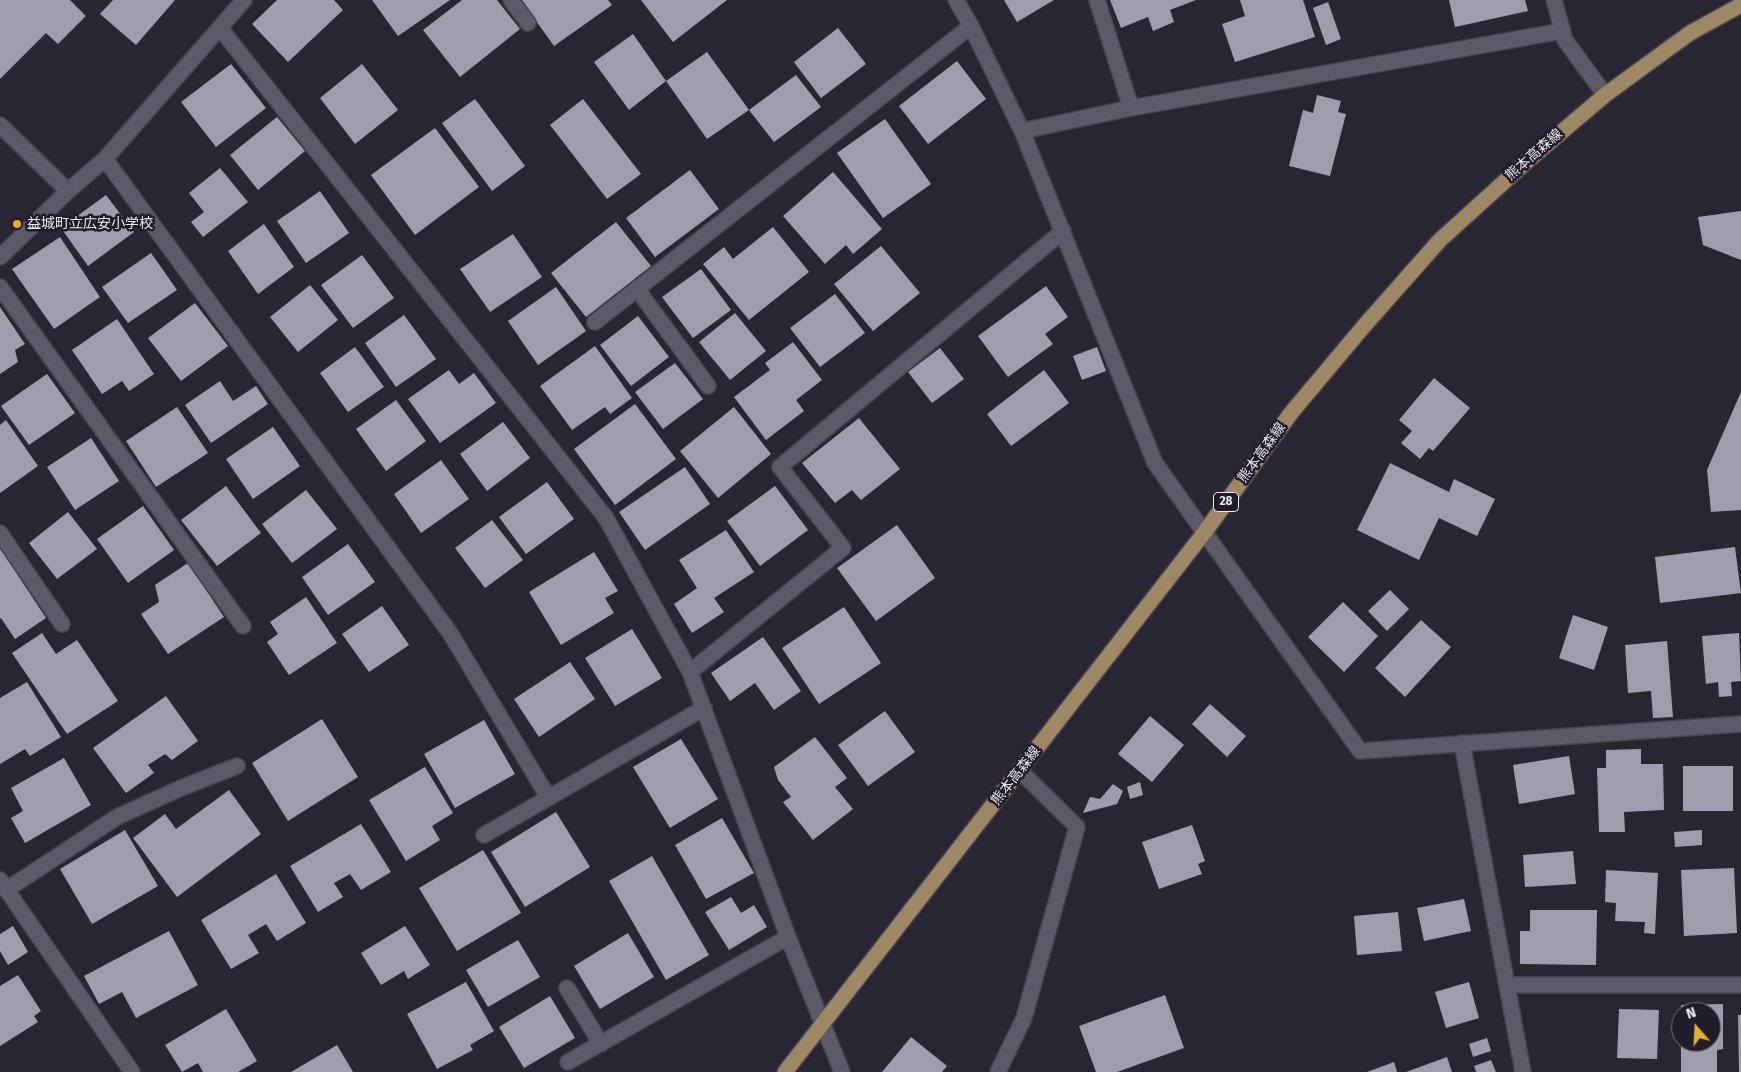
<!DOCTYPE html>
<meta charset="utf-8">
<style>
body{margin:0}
#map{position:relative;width:1741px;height:1072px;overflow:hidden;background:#292633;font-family:"Fira Sans",sans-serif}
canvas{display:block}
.north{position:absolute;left:1671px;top:1002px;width:50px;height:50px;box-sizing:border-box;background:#201c29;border:1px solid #716e79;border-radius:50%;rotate:341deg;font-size:14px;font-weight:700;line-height:20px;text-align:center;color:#ebe9f2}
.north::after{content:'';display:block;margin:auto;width:18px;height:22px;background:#e4ad35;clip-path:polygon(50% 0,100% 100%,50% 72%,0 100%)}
</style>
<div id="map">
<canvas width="1741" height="1072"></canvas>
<div class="north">N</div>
</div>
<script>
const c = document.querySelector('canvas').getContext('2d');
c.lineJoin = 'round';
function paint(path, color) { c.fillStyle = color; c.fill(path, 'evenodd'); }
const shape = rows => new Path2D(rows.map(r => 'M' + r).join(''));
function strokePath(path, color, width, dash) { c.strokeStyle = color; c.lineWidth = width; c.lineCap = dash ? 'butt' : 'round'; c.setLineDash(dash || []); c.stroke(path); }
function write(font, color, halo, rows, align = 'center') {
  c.font = font + ' "Fira Sans","Noto Sans JP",sans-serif'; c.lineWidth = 5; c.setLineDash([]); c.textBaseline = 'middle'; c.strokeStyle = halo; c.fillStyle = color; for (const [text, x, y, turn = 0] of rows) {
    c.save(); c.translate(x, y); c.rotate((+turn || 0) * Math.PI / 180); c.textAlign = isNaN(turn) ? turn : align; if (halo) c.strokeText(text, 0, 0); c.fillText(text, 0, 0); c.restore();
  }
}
paint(shape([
 [0,0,70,0,86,16,58,44,46,33,0,79],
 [113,0,175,0,136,45,100,14],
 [277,0,334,0,343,10,288,62,252,24],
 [372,0,450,0,398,36],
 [462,0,497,0,520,29,460,77,423,30],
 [521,0,608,0,612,5,554,46],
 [641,0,727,0,673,42],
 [1004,0,1054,0,1017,22],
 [1110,0,1196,0,1170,10,1174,22,1153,31,1148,17,1121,28],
 [1240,0,1303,0,1315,37,1235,62,1222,24,1245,16],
 [1449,0,1525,0,1528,11,1455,27],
 [1328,2,1341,39,1326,45,1313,8],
 [838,28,866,64,821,98,794,62],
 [633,34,666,81,629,110,594,62],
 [707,52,749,110,707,139,666,81],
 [957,61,986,99,928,144,899,106],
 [231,64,266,108,216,147,181,102],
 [362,64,398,110,355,144,320,98],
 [796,75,821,107,774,142,749,110],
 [1317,95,1341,101,1338,112,1346,114,1330,176,1289,166,1303,110,1313,113],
 [475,99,525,166,492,191,442,123],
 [583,99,641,174,607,199,550,125],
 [277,117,305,151,258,190,230,155],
 [885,119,931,184,883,218,837,153],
 [435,128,479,187,415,235,371,175],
 [220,168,248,202,203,237,191,222,204,212,189,193],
 [690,170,719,209,655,257,626,218],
 [833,172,882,229,853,254,846,245,825,264,783,216],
 [320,191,349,233,306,263,277,221],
 [106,195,134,232,88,266,61,228],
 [1741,211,1741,260,1703,245,1698,217],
 [616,222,651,266,586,317,551,273],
 [264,224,294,267,258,294,228,251],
 [773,227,809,272,749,320,703,264,724,247,733,259],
 [513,234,542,277,490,312,460,269],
 [60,237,100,297,54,329,12,269],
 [881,246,920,293,873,331,834,284],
 [151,253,177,290,128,323,102,287],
 [362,255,394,298,353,328,321,285],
 [701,269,731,310,693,338,662,297],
 [310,285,338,320,298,352,270,317],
 [1046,286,1068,317,1045,334,1053,344,1008,377,978,336],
 [556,287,586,331,538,365,508,321],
 [835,294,865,333,820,367,790,328],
 [195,303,228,346,181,381,148,338],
 [0,307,25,344,15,350,18,362,0,374],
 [735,313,766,351,730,380,699,342],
 [404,315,436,359,396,387,365,343],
 [638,316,669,357,631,386,600,345],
 [117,319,154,374,129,391,122,381,102,394,72,350],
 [793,342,822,380,796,400,804,411,766,440,734,397,770,370,765,363],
 [595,346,632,398,610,414,605,407,572,430,540,386],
 [355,347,384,387,348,412,320,373],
 [1097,347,1106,371,1082,380,1073,356],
 [940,348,964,379,932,403,908,372],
 [675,363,703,399,663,429,635,392],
 [449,370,459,384,474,373,496,403,440,443,408,399],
 [1044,370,1069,403,1011,446,987,414],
 [47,374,75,413,29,445,1,406],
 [1434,378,1470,408,1433,451,1429,448,1420,459,1401,443,1412,431,1399,420],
 [220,381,233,401,256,386,268,404,211,443,185,405],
 [1741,392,1741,510,1711,512,1707,470],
 [396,400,426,441,386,471,356,429],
 [635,404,676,459,615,505,574,449],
 [177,407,208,453,156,487,126,441],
 [734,407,771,454,718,498,680,451],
 [859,418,900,469,861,500,852,490,835,503,802,463],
 [6,420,38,466,0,493,0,425],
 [503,422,530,458,487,491,460,454],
 [273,427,300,466,253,499,226,459],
 [91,438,119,481,75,510,47,467],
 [441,460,469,499,421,533,394,494],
 [1390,463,1449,492,1454,479,1495,499,1477,536,1439,518,1419,560,1357,530],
 [685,467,710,504,645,550,619,512],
 [547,482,574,519,526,554,499,517],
 [226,486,261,533,217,566,181,520],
 [775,486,808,530,760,566,727,521],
 [306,490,337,529,292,563,262,524],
 [143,506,174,550,128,583,97,539],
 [68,512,97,549,57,579,29,543],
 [492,520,523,560,485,588,455,548],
 [897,525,935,578,876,621,837,568],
 [726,530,754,572,714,598,724,612,692,633,674,604,697,588,679,560],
 [348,544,375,582,328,615,302,577],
 [1735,547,1741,593,1660,603,1655,557],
 [0,548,46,618,15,639,1,618,0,619],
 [594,552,618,591,605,598,614,613,561,645,529,592],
 [188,563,224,617,168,654,141,614,159,602,155,585],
 [1390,590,1409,609,1387,631,1368,611],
 [306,597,337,643,289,675,267,642,278,634,270,622],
 [1343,602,1378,636,1344,672,1308,637],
 [382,606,409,645,369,672,342,634],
 [844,607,881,663,819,704,782,648],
 [1573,615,1608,627,1594,670,1559,658],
 [1421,620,1451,647,1405,697,1375,668],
 [632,629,662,678,615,706,585,658],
 [42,633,56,654,77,640,118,701,67,734,12,653],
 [1739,633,1741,681,1731,682,1732,696,1719,697,1718,682,1706,684,1702,636],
 [763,637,801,691,774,710,755,683,730,701,711,673],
 [1667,641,1673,717,1653,718,1651,691,1628,693,1625,645],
 [570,662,595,699,539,737,514,699],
 [27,682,61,737,30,756,25,749,0,764,0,698],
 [166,696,198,741,172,760,165,754,148,765,154,773,126,793,93,748],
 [1210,704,1246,736,1227,757,1192,724],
 [885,711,915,752,868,786,838,745],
 [1150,716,1184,745,1152,782,1118,754],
 [322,719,358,777,288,821,252,763],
 [484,720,515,774,455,808,424,754],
 [815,737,847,778,835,787,853,809,813,840,783,802,791,797,778,780,774,767],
 [681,739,718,799,670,828,633,767],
 [1641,749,1641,764,1663,764,1664,810,1624,812,1625,832,1599,832,1597,768,1606,768,1606,750],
 [1569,756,1575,794,1519,804,1513,765],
 [64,758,91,805,25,843,11,818,23,811,11,788],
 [1683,766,1733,766,1733,811,1683,811],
 [425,767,453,813,432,826,440,840,406,861,369,800],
 [1140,782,1143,795,1130,799,1127,787],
 [1113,784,1123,791,1117,804,1083,813,1090,797,1100,799],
 [229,790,261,834,177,897,133,838,165,814,176,829],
 [556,812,590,867,525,907,491,852],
 [722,818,754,873,706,899,675,845],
 [361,824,391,872,361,890,350,874,334,883,343,897,318,912,290,866],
 [1192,825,1205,861,1198,864,1202,874,1159,889,1142,842],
 [125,830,158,886,92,924,60,869],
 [1702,830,1702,845,1675,847,1674,832],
 [483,850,521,913,457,951,419,888],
 [1573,851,1576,884,1525,887,1523,855],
 [652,856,709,955,666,980,609,881],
 [1734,868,1737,933,1684,936,1681,870],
 [1606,870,1658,873,1655,934,1644,933,1645,922,1615,921,1616,903,1605,902],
 [276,874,306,923,277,941,266,924,248,935,259,953,231,969,201,920],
 [731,897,741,913,754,905,767,927,729,950,705,912],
 [1464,899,1471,931,1424,941,1417,908],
 [1530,910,1597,910,1596,965,1520,964,1520,931,1530,931],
 [1398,912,1402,951,1357,955,1354,916],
 [13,926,28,952,8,965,0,951,0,934],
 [405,926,430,965,408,979,404,971,381,985,361,953],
 [169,931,198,985,136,1018,122,992,99,1004,84,976],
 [628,933,654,977,600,1009,574,966],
 [518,940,540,977,488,1007,466,970],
 [18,975,41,1011,34,1016,38,1022,0,1046,0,986],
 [466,982,494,1031,470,1045,473,1050,437,1069,407,1014],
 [1469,982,1479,1018,1446,1028,1435,992],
 [1165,995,1184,1048,1117,1072,1096,1072,1079,1026],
 [550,996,575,1038,524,1068,499,1027],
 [1723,1004,1723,1049,1717,1050,1717,1072,1681,1072,1681,1042,1711,1042,1711,1012,1681,1012,1681,1005],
 [226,1009,257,1061,238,1072,203,1072,198,1063,182,1072,165,1045],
 [1619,1009,1659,1010,1657,1059,1617,1058],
 [1738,1015,1741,1015,1741,1072,1739,1072],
 [911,1037,947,1066,942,1072,882,1072],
 [1487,1038,1491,1051,1473,1057,1469,1044],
 [337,1045,353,1072,291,1072],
 [1447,1057,1452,1072,1406,1072],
 [1491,1060,1496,1072,1476,1072,1474,1066],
 [1394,1062,1397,1072,1367,1072]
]), '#a09cad');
const minor = shape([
 [511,0,528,23],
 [956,0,971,26,1022,131,1155,463,1360,751,1741,724],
 [1097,0,1131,108],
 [1554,0,1565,40,1605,95],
 [220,28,606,518,690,672,788,937,842,1072],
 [0,125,68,191],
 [1022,131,1131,108,1562,31],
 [105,159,450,633,548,797],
 [0,257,68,191,105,159,244,0],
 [0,287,243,626],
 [637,289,708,386],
 [595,322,971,26],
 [0,533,62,624],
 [690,672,843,548,780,467,1063,231],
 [1462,743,1523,1072],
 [484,835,704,708],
 [0,880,132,1072],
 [6,890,117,817,181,788,237,766],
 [1507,985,1741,985],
 [567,988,601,1044],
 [568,1062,788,937],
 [998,1072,1024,1018,1077,827,1020,771]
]);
const major = shape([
 [785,1072,1204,533,1291,413,1364,326,1440,240,1524,164,1605,95,1690,33,1741,5]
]);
strokePath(minor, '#46434f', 18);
strokePath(major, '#46434f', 18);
strokePath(minor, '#5c5968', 15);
strokePath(major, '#9d8764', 15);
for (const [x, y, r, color] of [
 [17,224,5,"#e4ad35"]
]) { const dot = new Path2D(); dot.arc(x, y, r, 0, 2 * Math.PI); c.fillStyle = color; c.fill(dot); strokePath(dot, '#201c29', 2); }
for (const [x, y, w] of [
 [1226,502,25]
]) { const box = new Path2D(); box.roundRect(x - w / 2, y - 9.5, w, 19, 4); c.fillStyle = '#201c29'; c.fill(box); strokePath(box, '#ebe9f2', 1); }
write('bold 12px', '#ebe9f2', null, [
 ["28",1226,502]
]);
write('14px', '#ebe9f2', '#201c29', [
 ["熊本高森線",1534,155,-41],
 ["熊本高森線",1262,453,-54],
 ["熊本高森線",1016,776,-52]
]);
write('14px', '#ebe9f2', '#201c29', [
 ["益城町立広安小学校",27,224]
], 'left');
</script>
